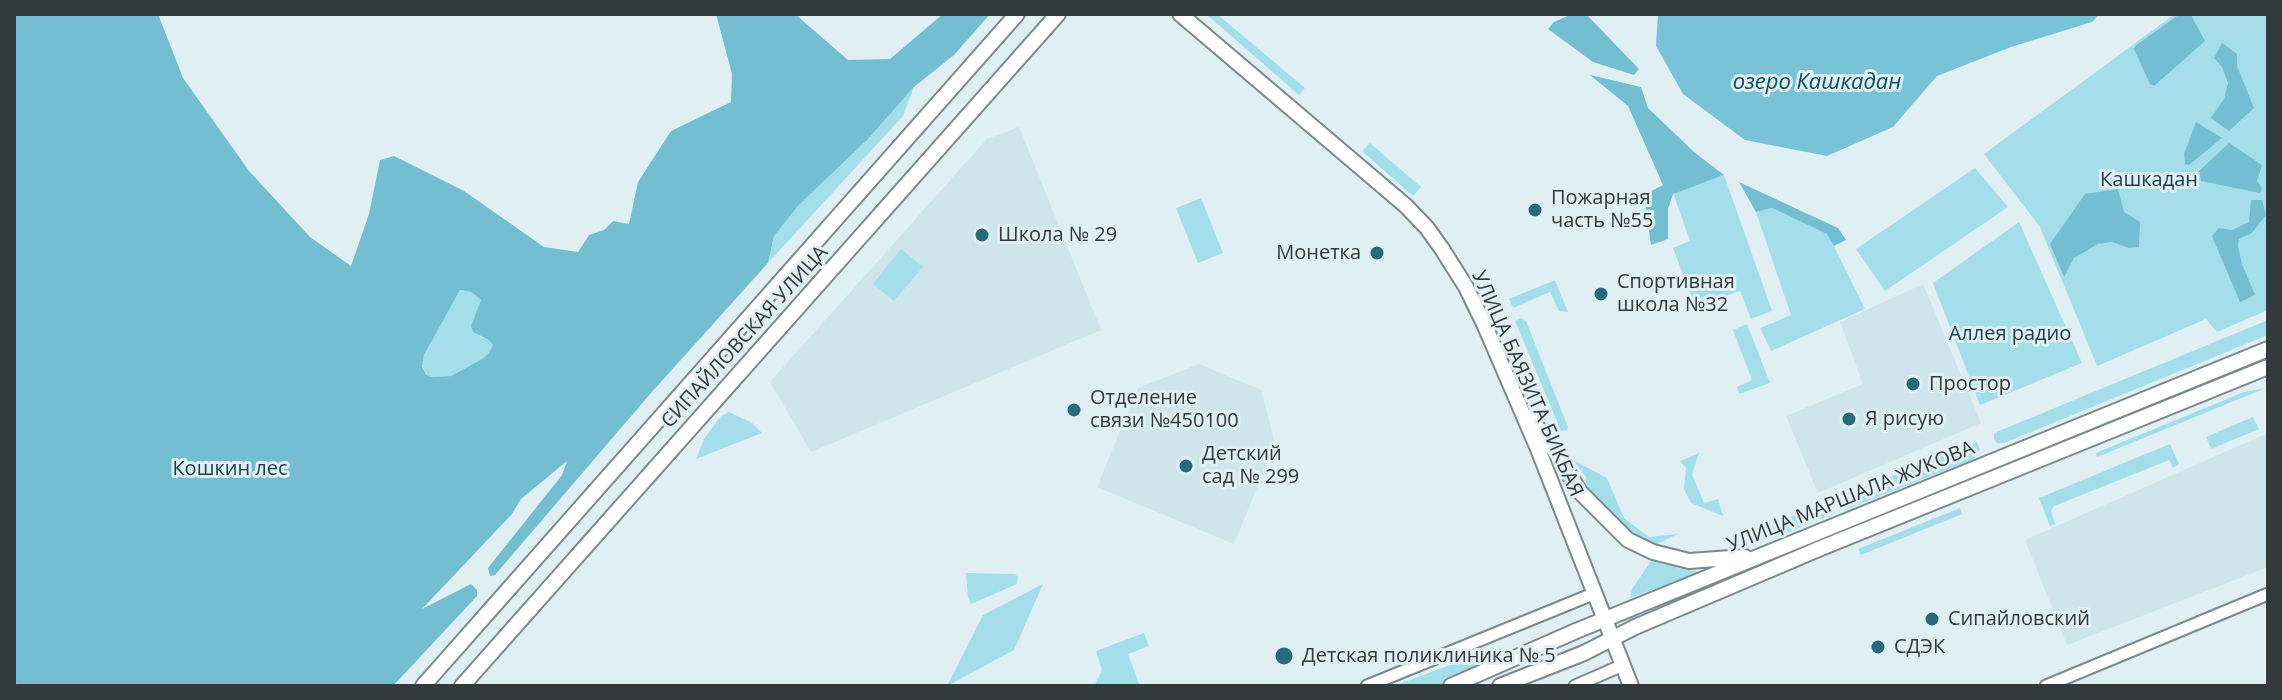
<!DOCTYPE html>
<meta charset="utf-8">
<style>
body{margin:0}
#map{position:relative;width:2282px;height:700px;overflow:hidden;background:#e0eff3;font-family:"Open Sans",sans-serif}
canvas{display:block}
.frame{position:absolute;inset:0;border:16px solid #343a3b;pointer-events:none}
</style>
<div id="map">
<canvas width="2282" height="700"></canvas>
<div class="frame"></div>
</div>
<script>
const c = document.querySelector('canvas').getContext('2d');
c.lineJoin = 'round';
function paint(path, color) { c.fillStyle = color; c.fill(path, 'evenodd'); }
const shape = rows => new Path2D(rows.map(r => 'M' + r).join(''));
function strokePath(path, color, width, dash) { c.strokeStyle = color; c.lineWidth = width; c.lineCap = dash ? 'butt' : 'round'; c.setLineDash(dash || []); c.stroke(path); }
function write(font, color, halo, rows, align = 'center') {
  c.font = font + ' "Open Sans",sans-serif'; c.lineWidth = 6; c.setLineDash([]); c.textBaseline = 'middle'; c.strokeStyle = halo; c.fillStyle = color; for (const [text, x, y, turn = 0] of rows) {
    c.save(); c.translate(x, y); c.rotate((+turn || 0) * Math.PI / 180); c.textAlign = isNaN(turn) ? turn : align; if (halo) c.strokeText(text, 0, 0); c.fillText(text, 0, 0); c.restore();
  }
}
paint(shape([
 [1019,127,1101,330,811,452,770,382,987,139],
 [1923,284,1981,423,1818,493,1786,416,1863,384,1840,322],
 [1199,364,1261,390,1275,444,1234,544,1097,487,1138,388],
 [2268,433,2268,567,2067,645,2025,540]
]), '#cde5eb');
paint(shape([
 [1206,14,1217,14,1305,88,1299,95],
 [2175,14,2268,14,2268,310,2217,332,2206,319,2097,366,2040,227,1984,154],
 [914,87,903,116,768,263,774,236,799,205,868,139],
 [1370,143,1421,187,1413,196,1362,151],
 [1975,168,2008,207,1885,291,1856,249],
 [1724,175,1772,311,1751,319,1740,291,1695,306,1673,248,1690,241,1673,193],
 [1201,198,1223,253,1198,263,1176,208],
 [1772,208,1828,234,1865,309,1771,351,1760,328,1791,315,1756,212],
 [2019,222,2082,363,1980,405,1933,283],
 [901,249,923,267,894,301,873,284],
 [1555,280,1568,312,1559,311,1550,292,1513,308,1509,299],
 [460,290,471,292,481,300,480,337,489,339,493,345,489,353,482,359,451,376,432,377,426,375,422,365,424,355],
 [1521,318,1526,321,1568,427,1567,430,1561,431,1515,321],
 [2268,320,2268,335,2004,443,1997,443,1994,439,1994,433],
 [1747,324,1770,383,1739,394,1737,387,1752,380,1733,330],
 [2266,388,2097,457,2096,453,2244,392],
 [729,412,752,423,762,433,696,459,704,439,721,416],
 [2253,417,2259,429,2211,449,2206,437],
 [1977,442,1980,450,1974,459,1847,509,1842,496],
 [2170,444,2179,464,2173,468,2169,460,2054,506,2051,511,2055,524,2050,526,2039,498],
 [1699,453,1692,474,1704,503,1718,499,1723,516,1691,503,1684,489,1686,468,1680,461],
 [1573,460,1607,478,1624,518,1649,537,1678,534,1653,546,1635,537,1597,501,1586,484,1586,477],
 [1830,500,1835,513,1774,538,1766,532,1767,527],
 [1960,508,1962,514,1861,555,1858,549],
 [1651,561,1682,569,1701,572,1630,598,1632,589],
 [966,573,1015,574,1018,577,1017,584,971,604,968,597],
 [1043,584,1014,650,947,686,983,615],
 [1144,633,1149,646,1128,654,1140,686,1094,686,1102,670,1096,651],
 [1476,655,1481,668,1436,686,1394,686]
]), '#a5deeb');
paint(shape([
 [14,14,158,14,183,78,249,171,310,237,351,266,369,214,380,160,394,156,464,191,544,247,578,252,589,235,604,230,613,221,629,224,638,182,671,131,731,102,732,74,716,14,795,14,848,60,890,59,943,14,990,14,954,55,914,87,868,139,799,205,774,236,768,263,651,393,495,575,490,576,488,568,562,475,567,461,521,499,512,514,422,609,471,584,477,590,477,596,393,686,25,686,14,683],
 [460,290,471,292,481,300,471,326,473,332,489,340,493,345,489,353,482,359,451,376,432,377,426,375,422,366,424,355],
 [1572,14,1586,14,1639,69,1634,75,1593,62,1548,29,1554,22],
 [2180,14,2191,15,2205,41,2154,86,2150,84,2134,49,2135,46],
 [2222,43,2237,54,2237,66,2254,108,2229,131,2211,118,2224,99,2228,83,2222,67,2214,58],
 [1590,75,1641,87,1648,108,1694,152,1724,175,1673,194,1668,209,1668,239,1651,245,1644,195,1663,185,1628,106],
 [2196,122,2222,138,2189,165,2185,164,2184,154],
 [2229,143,2262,165,2257,181,2262,188,2260,193,2201,181,2199,171],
 [1739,182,1838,228,1846,240,1834,246,1827,234,1772,208,1756,212],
 [2118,189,2124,212,2140,222,2139,247,2129,248,2112,242,2098,244,2074,258,2064,277,2050,244,2085,194],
 [2251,200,2262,200,2266,215,2252,233,2239,239,2238,246,2242,264,2255,295,2240,302,2212,236,2219,228,2232,230,2249,222]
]), '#73bfd1');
paint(shape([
 [1658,14,2100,14,2092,22,2011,47,1937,76,1893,127,1827,156,1745,140,1683,94,1656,46]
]), '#78c4d6');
const minor = shape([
 [1367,686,1593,594],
 [1575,686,1623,665],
 [2046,686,2268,594]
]);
const major = shape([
 [1180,14,1406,206,1427,228,1442,249,1466,287,1485,326,1538,449,1631,686],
 [1529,417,1549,442,1580,492,1628,540,1653,552,1689,561,1745,557],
 [423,686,1017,14],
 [462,686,1058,14],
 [1451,686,1576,631,2268,349],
 [1500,686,1584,653,1635,627,1821,548,2268,367]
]);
strokePath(minor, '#7b888c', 15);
strokePath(major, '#7b888c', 18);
strokePath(minor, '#fff', 11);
strokePath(major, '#fff', 14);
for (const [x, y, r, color] of [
 [1535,210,8,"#256b7a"],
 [982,235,8,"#256b7a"],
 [1377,253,8,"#256b7a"],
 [1601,294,8,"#256b7a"],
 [1913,384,8,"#256b7a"],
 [1074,410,8,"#256b7a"],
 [1849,419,8,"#256b7a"],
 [1186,466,8,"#256b7a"],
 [1932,619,8,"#256b7a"],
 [1878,647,8,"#256b7a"],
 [1284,656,10,"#256b7a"]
]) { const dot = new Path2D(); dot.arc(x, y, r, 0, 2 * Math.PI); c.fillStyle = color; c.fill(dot); strokePath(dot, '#e0eff3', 3); }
write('20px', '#1b3f47', '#e0eff3', [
 ["Кашкадан",2149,180],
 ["Аллея радио",2010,334],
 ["Кошкин лес",230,469]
]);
write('20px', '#343a3b', '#e0eff3', [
 ["Пожарная",1551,198],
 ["часть №55",1551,221],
 ["Школа № 29",998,235],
 ["Монетка",1361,253,"right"],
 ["Спортивная",1617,282],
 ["школа №32",1617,305],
 ["Простор",1929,384],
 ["Отделение",1090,398],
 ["связи №450100",1090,421],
 ["Я рисую",1865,419],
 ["Детский",1202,454],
 ["сад № 299",1202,477],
 ["Сипайловский",1948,619],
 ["СДЭК",1894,647],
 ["Детская поликлиника № 5",1302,656]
], 'left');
write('20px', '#343a3b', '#e0eff3', [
 ["СИПАЙЛОВСКАЯ УЛИЦА",745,337,-48],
 ["УЛИЦА БАЯЗИТА БИКБАЯ",1527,384,66],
 ["УЛИЦА МАРШАЛА ЖУКОВА",1851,497,-22]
]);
write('italic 22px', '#10525f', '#e0eff3', [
 ["озеро Кашкадан",1817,83]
]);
</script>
